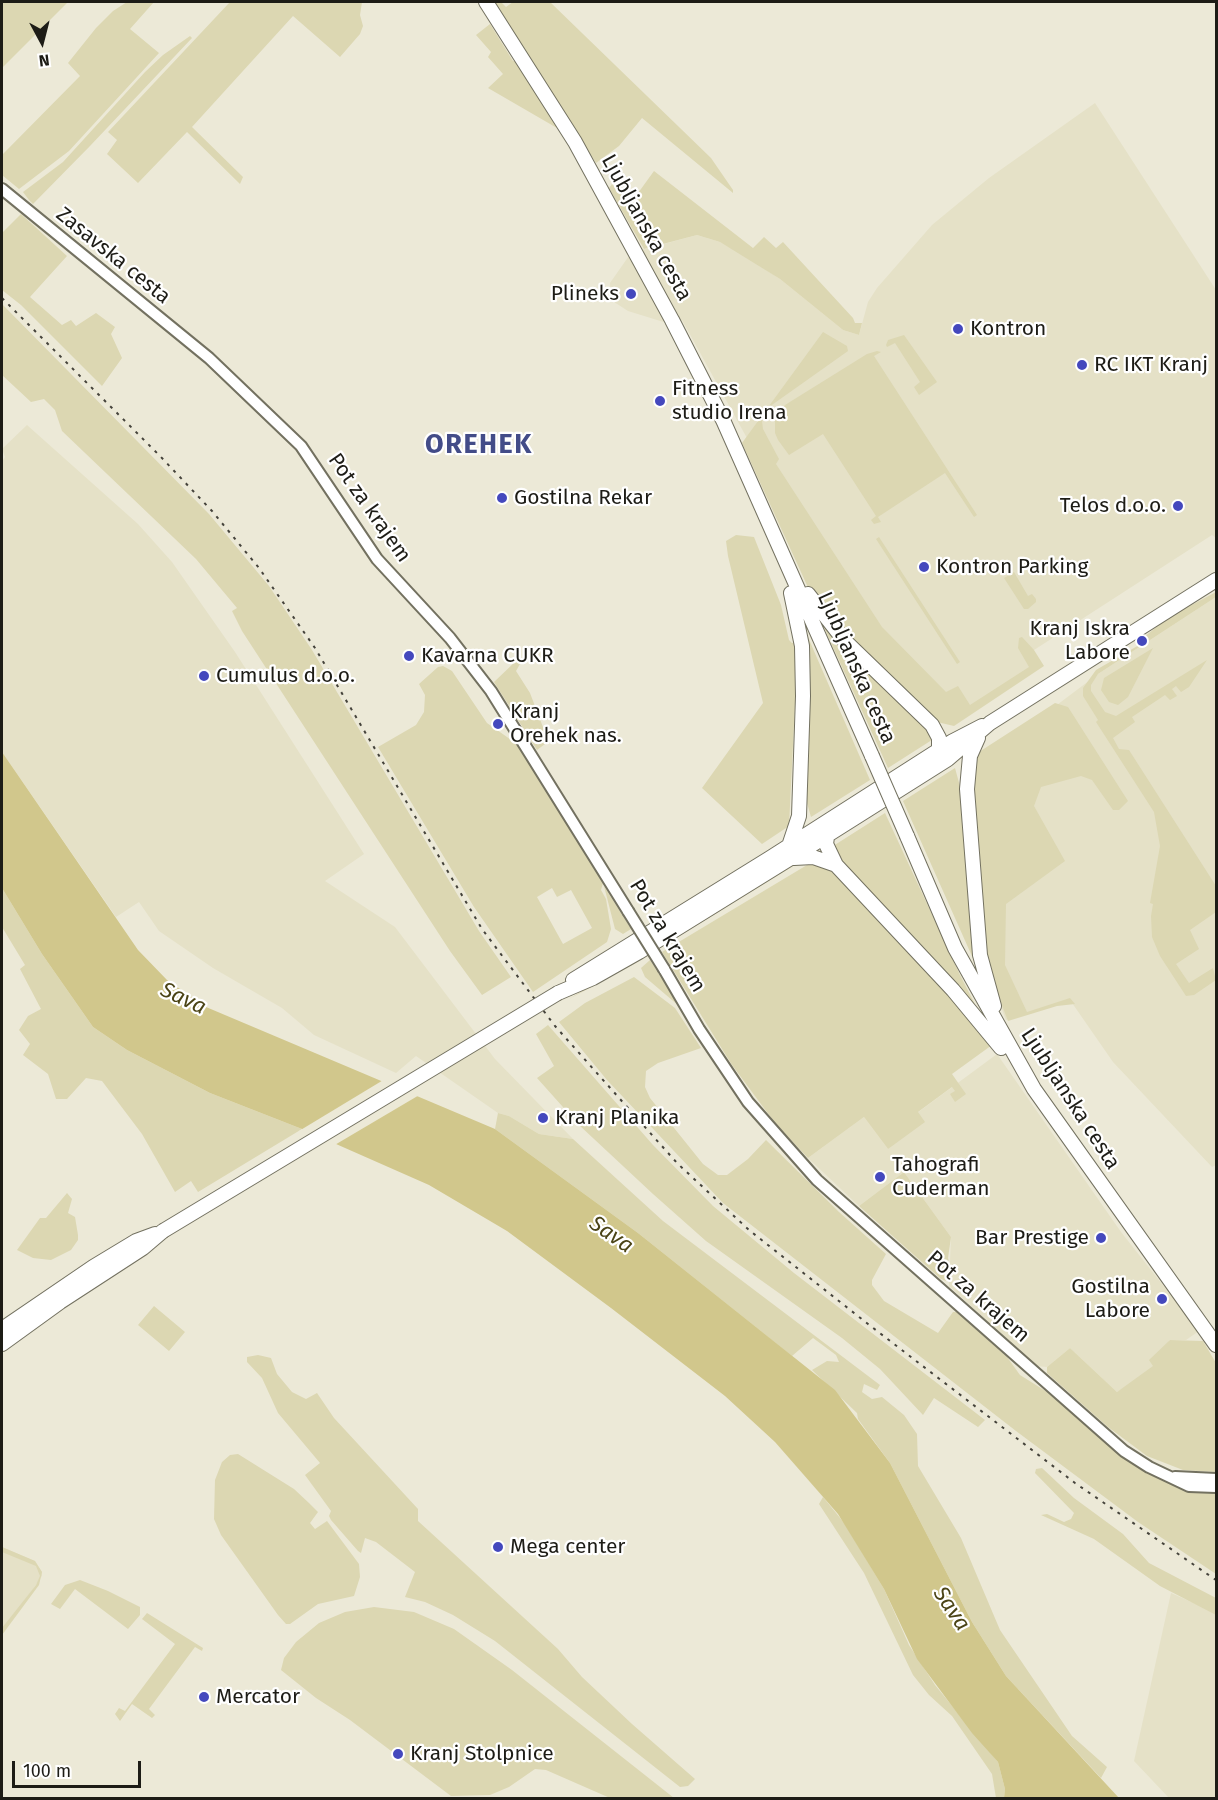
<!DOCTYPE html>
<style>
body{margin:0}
#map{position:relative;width:1218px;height:1800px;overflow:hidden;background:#ece9d7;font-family:"Fira Sans",sans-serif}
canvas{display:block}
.frame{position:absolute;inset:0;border:3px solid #1d1c16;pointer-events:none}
.north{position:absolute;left:12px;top:12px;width:60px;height:60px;-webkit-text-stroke:4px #fff;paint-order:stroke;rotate:173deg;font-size:16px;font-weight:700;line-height:24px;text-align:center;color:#1d1c16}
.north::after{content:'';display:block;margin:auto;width:21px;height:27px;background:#1d1c16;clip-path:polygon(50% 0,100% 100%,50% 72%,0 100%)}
.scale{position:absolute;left:12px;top:1761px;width:129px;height:27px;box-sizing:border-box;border:3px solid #1d1c16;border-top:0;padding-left:8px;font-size:18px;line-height:21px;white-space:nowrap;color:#1d1c16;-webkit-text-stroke:4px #fff;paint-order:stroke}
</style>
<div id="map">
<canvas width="1218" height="1800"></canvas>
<div class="frame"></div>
<div class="north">N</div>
<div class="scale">100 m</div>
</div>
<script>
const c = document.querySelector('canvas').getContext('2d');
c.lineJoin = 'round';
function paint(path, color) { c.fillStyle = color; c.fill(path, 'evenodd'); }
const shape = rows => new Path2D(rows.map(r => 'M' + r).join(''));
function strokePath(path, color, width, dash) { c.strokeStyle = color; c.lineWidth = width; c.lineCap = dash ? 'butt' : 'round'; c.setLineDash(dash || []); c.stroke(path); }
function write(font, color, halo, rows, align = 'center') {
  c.font = font + ' "Fira Sans",sans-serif'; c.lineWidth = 4.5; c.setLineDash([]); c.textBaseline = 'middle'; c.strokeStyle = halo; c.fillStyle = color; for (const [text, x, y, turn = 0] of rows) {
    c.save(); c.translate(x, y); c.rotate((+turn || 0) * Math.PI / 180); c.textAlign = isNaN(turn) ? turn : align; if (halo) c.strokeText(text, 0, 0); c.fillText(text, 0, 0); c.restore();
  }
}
paint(shape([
 [1095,103,1216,290,1216,538,1212,535,1082,619,1075,624,1077,629,1073,633,1065,630,1034,650,1034,653,1041,666,954,718,945,717,748,440,682,320,670,324,628,311,611,300,610,283,631,253,697,235,720,242,744,255,780,279,843,330,859,335,868,302,877,288,932,225,989,178],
 [27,425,138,524,172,562,235,652,364,854,325,881,395,927,495,1059,573,1139,539,1134,509,1116,498,1113,416,1056,396,1073,314,1035,282,1008,213,968,159,931,139,902,116,917,2,752,2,461,5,457,2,449],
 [1216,597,1216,1165,1212,1167,1113,1062,1070,1000,1006,1020,990,978,972,769,1098,674],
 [997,1054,1121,1232,1199,1331,1186,1340,1170,1340,1154,1366,1135,1382,1117,1392,1070,1348,1047,1367,1036,1366,949,1286,951,1237,904,1172,859,1206,808,1158,864,1117,888,1149,909,1119],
 [2,1547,35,1561,42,1572,42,1576,2,1635],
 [1171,1593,1216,1613,1216,1798,1169,1798,1134,1761]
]), '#e5e1c7');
paint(shape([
 [2,2,68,2,2,68],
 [127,2,154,2,130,29,159,53,69,151,19,189,2,175,2,155,80,76,68,63,96,28,113,11],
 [230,2,362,2,360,15,363,26,360,34,340,57,293,16,192,127,243,177,240,184,187,132,138,183,107,154,117,140,108,132],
 [493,2,501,2,506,7,513,2,550,2,711,158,733,190,733,193,642,118,619,146,596,163],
 [490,24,513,61,518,61,557,128,488,88,503,74,488,57,491,52,476,35],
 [190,36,192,38,90,146,33,204,29,200,23,192,63,162,145,72,163,55],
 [654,171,753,248,764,237,776,248,783,242,853,318,855,323,862,323,859,335,843,330,780,279,720,242,697,235,644,249,609,188,612,184,633,200],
 [21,214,67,256,30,297,62,325,71,320,76,326,96,313,115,327,111,334,122,358,102,386,21,305,2,290,2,233],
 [2,304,209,514,269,586,312,650,479,931,511,977,482,995,450,951,242,631,232,611,237,608,196,559,62,431,55,410,44,399,31,402,2,375],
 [823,332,847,346,848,351,769,407,762,421,763,429,779,459,776,464,882,627,946,692,958,686,970,705,1029,667,1018,648,1019,638,1022,637,1034,650,1044,666,954,726,937,722,864,656,811,594,742,443],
 [904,335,937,382,919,395,914,387,920,382,895,343,887,347,886,345,888,340],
 [877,351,881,352,874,356,977,515,974,517,945,473,878,517,881,522,874,524,871,520,876,516,823,434,789,455,778,440,775,433,775,418,785,405,867,354],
 [736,535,754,537,781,605,789,640,792,643,798,642,789,826,762,844,702,788,763,703,728,556,726,541],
 [879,537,960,662,957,664,876,539],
 [1014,572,1028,596,1032,594,1036,599,1036,602,1028,609,1024,609,1004,578],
 [1216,592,1216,597,1098,674,1091,685,1091,691,1105,712,1116,716,1207,660,1189,687,1181,692,1176,686,1172,689,1177,696,1170,700,1165,695,1132,717,1135,722,1113,738,1119,749,1129,750,1216,886,1216,912,1190,930,1199,949,1176,964,1189,983,1213,968,1216,980,1194,995,1186,996,1160,956,1152,937,1151,916,1153,904,1150,903,1160,846,1154,812,1096,722,1098,720,1083,696,1083,688,1096,670,1146,641,1144,637,1169,617],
 [822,623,931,730,935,738,888,768],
 [804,628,870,780,811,817,805,796],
 [1153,648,1128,697,1118,705,1109,702,1101,690,1104,678],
 [517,660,520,664,516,671,530,693,546,735,545,744,537,750,494,682],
 [443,666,452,671,487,723,517,744,603,883,601,890,606,899,611,929,607,942,533,992,474,907,378,747,416,725,424,712,425,695,419,684,438,667],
 [552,888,557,897,571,890,592,928,563,944,537,897],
 [1055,703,1068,707,1128,801,1119,810,1113,810,1092,780,1081,776,1041,787,1034,806,1065,861,1006,904,1005,965,1027,1012,1070,998,1075,1004,1057,1006,1008,1021,987,966,973,768,979,752],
 [955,768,964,801,979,972,903,801],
 [885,813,960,975,981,1016,834,856,830,848],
 [803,860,634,964,569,999,791,864],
 [812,862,833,871,960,1007,992,1045,952,1074,966,1094,955,1102,950,1094,955,1091,952,1087,918,1112,925,1122,888,1149,864,1117,808,1158,775,1123,732,1065,662,952],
 [604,886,631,929,623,934,615,929],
 [2,888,42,954,93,1027,127,1050,210,1093,302,1129,198,1192,191,1181,175,1192,142,1134,102,1081,86,1078,67,1099,56,1099,48,1074,23,1055,30,1044,19,1030,28,1016,41,1009,20,969,25,965,2,927],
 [650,960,657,971,679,1006,645,977,641,968],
 [634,977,675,1008,701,1048,658,1063,646,1071,645,1087,650,1098,703,1164,718,1175,727,1175,748,1159,766,1140,839,1212,886,1254,872,1280,872,1285,884,1301,938,1333,953,1312,957,1312,1007,1357,1020,1375,1047,1392,1128,1460,1176,1485,1216,1490,1216,1574,1138,1522,1016,1431,723,1203,607,1080,559,1022,585,1003],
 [548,1025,653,1145,713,1206,794,1273,985,1420,978,1427,934,1398,923,1415,880,1369,842,1338,706,1241,653,1194,579,1125,537,1078,554,1066,536,1034],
 [498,1113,509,1116,539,1134,573,1139,663,1221,880,1385,877,1390,864,1384,862,1392,872,1399,882,1397,904,1415,917,1434,918,1466,961,1538,1000,1630,1072,1736,1107,1767,1101,1778,1006,1676,972,1622,890,1463,858,1419,857,1413,812,1370,827,1361,839,1362,836,1355,813,1338,792,1356,638,1233,495,1129],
 [904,1172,951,1237,948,1258,952,1275,946,1281,941,1279,859,1206],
 [67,1193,72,1199,68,1213,75,1217,78,1235,78,1240,71,1250,51,1260,33,1258,17,1250,40,1218,46,1218],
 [154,1306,185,1332,169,1351,138,1325],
 [1170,1340,1203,1341,1216,1363,1216,1472,1183,1470,1147,1456,1108,1427,1047,1373,1047,1367,1070,1348,1117,1392,1153,1366,1149,1360],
 [258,1355,271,1358,277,1374,292,1392,306,1399,317,1393,334,1418,418,1509,418,1521,558,1649,582,1677,632,1724,695,1779,688,1786,680,1787,495,1641,453,1615,425,1602,405,1597,415,1572,376,1542,365,1538,361,1553,358,1551,331,1520,329,1516,331,1511,305,1475,320,1463,278,1413,262,1378,247,1362,247,1357],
 [238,1454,294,1489,309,1503,318,1512,310,1523,315,1529,327,1521,359,1564,360,1577,354,1596,318,1604,290,1624,286,1624,278,1615,221,1535,214,1519,215,1480,222,1462,230,1455],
 [1042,1468,1074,1498,1123,1534,1149,1563,1216,1598,1216,1615,1160,1586,1094,1539,1041,1515,1047,1514,1064,1522,1071,1519,1074,1513,1035,1473,1036,1469],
 [823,1497,845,1524,884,1589,909,1645,935,1685,998,1762,1005,1789,1004,1798,996,1798,992,1774,952,1716,929,1695,913,1675,864,1573,819,1504],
 [2,1547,35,1561,42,1572,39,1585,2,1635,2,1628,36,1585,40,1576,36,1566,2,1552],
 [80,1580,108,1591,140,1607,140,1615,128,1629,75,1589,60,1609,51,1604,65,1585],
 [374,1607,414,1612,454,1629,512,1670,674,1798,610,1798,546,1770,535,1769,509,1787,490,1795,451,1796,350,1720,316,1698,281,1670,284,1658,296,1642,319,1623,345,1612],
 [147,1613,203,1648,202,1651,195,1647,149,1709,155,1715,152,1718,132,1704,120,1721,115,1714,119,1708,125,1711,175,1644,142,1619]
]), '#dcd7b2');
paint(shape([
 [2,752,138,950,167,980,206,1007,495,1129,638,1233,835,1390,890,1463,972,1622,1006,1676,1119,1798,1004,1798,1005,1789,998,1762,972,1733,917,1659,884,1589,838,1514,775,1442,725,1396,611,1308,507,1231,429,1185,302,1129,210,1093,127,1050,93,1027,42,954,2,888]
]), '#d1c78c');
paint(shape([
 [385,1079,421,1094,333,1146,299,1131]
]), '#ece9d7');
const minor = shape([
 [2,189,209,358,301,446,377,559,450,638,491,691,628,911],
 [664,969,699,1029,748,1102,817,1180,1124,1451,1149,1467,1189,1486,1216,1487],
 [1175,1477,1216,1479]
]);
const major = shape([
 [486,2,575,142,672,320,723,420,872,756],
 [808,594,844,640,932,725,939,738,939,757],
 [978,738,970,756,967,789,980,955,994,1006],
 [828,830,826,844,836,865,953,990,1001,1048],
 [907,836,955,948,1034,1089,1216,1345],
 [789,846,799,816,803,696,802,646,791,593],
 [794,858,813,857,836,865],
 [573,980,770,858,953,741,982,726],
 [558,993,593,978,639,952,815,843,948,759,990,723,1216,580],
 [2,1329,93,1267,136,1241,155,1234],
 [2,1344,60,1302,143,1248,163,1231]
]);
strokePath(minor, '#737160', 14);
strokePath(major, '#737160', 16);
strokePath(minor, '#fff', 10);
strokePath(major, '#fff', 14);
strokePath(shape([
 [2,298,160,456,212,511,259,568,315,648,482,929,555,1026,677,1163,749,1230,868,1324,1075,1483,1216,1580]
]), '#45433b', 2, [3, 6]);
const minorBridge = shape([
 [628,911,664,969]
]);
const majorBridge = shape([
 [872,756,907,836],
 [163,1231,558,993]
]);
strokePath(minorBridge, '#737160', 14, []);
strokePath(majorBridge, '#737160', 16, []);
strokePath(minorBridge, '#fff', 10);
strokePath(majorBridge, '#fff', 14);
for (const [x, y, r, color] of [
 [631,294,6,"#4448bd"],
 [958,329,6,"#4448bd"],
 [1082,365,6,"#4448bd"],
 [660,401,6,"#4448bd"],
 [502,498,6,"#4448bd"],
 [1178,506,6,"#4448bd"],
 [924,567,6,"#4448bd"],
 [1142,641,6,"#4448bd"],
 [409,656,6,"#4448bd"],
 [204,676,6,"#4448bd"],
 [498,724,6,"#4448bd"],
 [543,1118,6,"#4448bd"],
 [880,1177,6,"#4448bd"],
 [1101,1238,6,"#4448bd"],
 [1162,1299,6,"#4448bd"],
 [498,1547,6,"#4448bd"],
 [204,1697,6,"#4448bd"],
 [398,1754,6,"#4448bd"]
]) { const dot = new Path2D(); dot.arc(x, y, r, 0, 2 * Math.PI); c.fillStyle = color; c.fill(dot); strokePath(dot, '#fff', 2); }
write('21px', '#1d1c16', '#fff', [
 ["Ljubljanska cesta",646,228,61],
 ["Zasavska cesta",113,256,39],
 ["Pot za krajem",369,508,55],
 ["Ljubljanska cesta",856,668,66],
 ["Pot za krajem",667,936,59],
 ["Ljubljanska cesta",1070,1099,57],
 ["Pot za krajem",978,1297,41]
]);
write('21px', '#1d1c16', '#fff', [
 ["Plineks",619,294,"right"],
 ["Kontron",970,329],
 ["RC IKT Kranj",1094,365],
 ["Fitness",672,389],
 ["studio Irena",672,413],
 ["Gostilna Rekar",514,498],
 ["Telos d.o.o.",1166,506,"right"],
 ["Kontron Parking",936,567],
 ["Kranj Iskra",1130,629,"right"],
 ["Labore",1130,653,"right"],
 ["Kavarna CUKR",421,656],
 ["Cumulus d.o.o.",216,676],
 ["Kranj",510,712],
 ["Orehek nas.",510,736],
 ["Kranj Planika",555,1118],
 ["Tahografi",892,1165],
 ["Cuderman",892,1189],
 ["Bar Prestige",1089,1238,"right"],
 ["Gostilna",1150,1287,"right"],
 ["Labore",1150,1311,"right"],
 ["Mega center",510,1547],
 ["Mercator",216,1697],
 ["Kranj Stolpnice",410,1754]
], 'left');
write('italic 22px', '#4b4416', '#fff', [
 ["Sava",183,999,25],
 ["Sava",611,1235,35],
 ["Sava",951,1609,56]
]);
c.letterSpacing = '1.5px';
write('bold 27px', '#434c88', '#fff', [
 ["OREHEK",479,445]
]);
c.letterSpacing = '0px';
</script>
